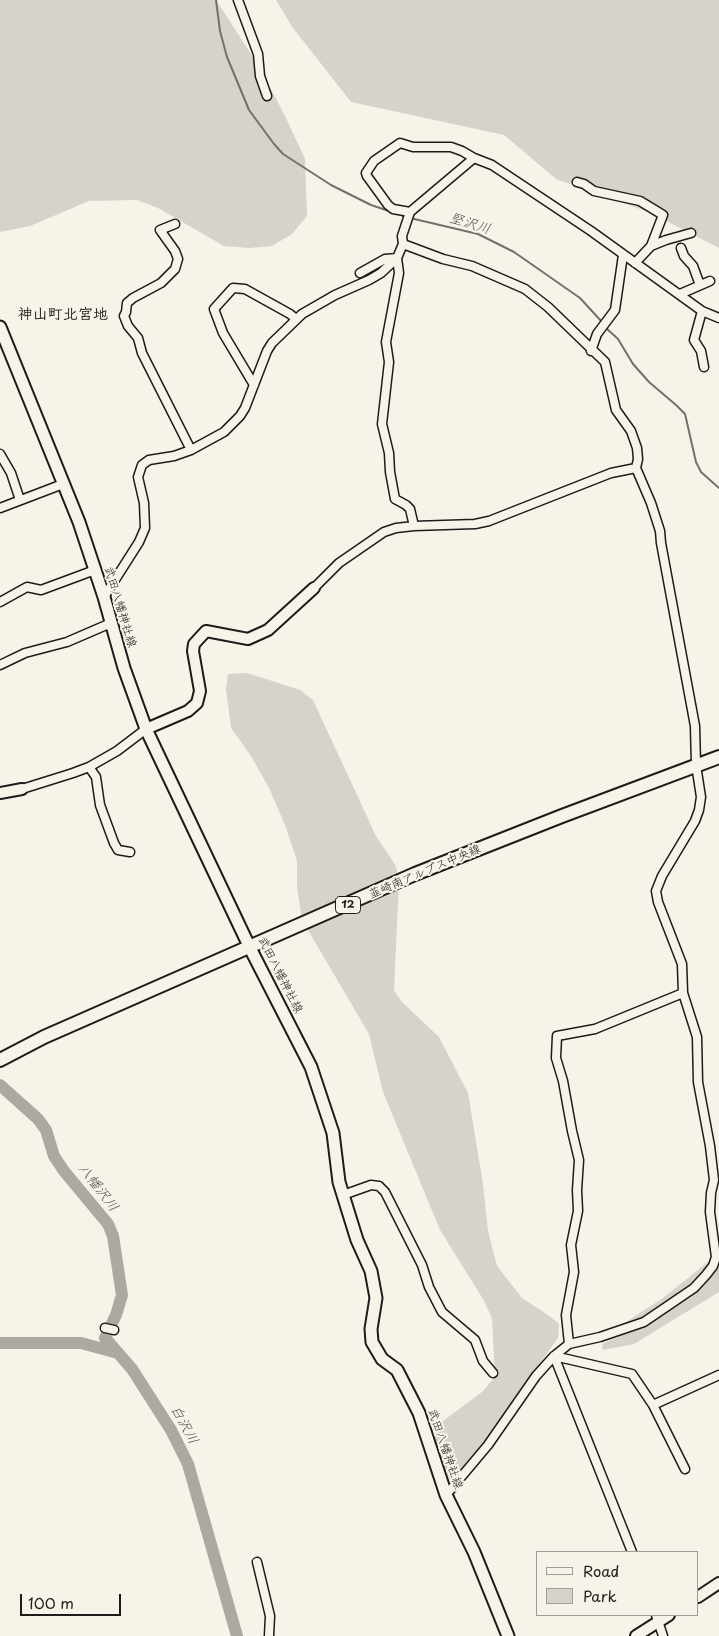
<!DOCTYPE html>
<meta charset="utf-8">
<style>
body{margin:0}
#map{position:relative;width:719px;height:1636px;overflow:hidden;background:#f7f3e8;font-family:"Playpen Sans",sans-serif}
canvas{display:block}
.legend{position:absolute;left:536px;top:1551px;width:162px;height:65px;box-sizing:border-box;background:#f7f3e8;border:1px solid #9f9d96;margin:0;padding:6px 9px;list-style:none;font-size:15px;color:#1c1c1c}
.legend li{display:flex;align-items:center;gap:10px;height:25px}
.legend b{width:25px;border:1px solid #9f9d96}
.scale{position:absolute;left:20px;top:1594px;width:101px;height:22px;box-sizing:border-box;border:2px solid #1c1c1c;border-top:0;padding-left:6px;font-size:15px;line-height:18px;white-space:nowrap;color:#1c1c1c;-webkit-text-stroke:4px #f7f3e8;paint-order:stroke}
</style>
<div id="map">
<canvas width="719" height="1636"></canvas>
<ul class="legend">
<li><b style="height:6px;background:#f7f3e8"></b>Road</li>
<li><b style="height:14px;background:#d7d3cb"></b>Park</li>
</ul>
<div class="scale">100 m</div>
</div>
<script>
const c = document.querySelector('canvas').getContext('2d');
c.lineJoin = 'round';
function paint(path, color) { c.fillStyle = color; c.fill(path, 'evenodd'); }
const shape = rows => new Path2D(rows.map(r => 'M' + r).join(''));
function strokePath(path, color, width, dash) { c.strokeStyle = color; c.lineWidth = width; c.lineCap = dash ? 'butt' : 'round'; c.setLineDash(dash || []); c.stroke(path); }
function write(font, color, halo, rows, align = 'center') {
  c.font = font + ' "Playpen Sans","Klee One",sans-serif'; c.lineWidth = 4; c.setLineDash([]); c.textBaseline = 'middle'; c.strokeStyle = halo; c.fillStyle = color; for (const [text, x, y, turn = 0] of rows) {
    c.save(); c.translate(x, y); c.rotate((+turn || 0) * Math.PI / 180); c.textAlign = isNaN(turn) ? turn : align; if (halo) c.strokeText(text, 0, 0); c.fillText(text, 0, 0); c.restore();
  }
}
paint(shape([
 [0,0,216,0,260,68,285,116,305,159,307,216,292,234,272,246,249,248,224,246,158,208,137,200,89,201,30,226,0,232],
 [276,0,719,0,719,248,651,213,556,179,504,135,351,102,293,28],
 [247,673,300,690,313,700,376,836,396,866,399,881,394,990,401,1001,439,1037,468,1093,483,1184,488,1231,497,1266,522,1298,548,1315,559,1324,558,1338,507,1409,449,1505,433,1438,443,1421,482,1392,495,1377,492,1318,483,1299,440,1230,383,1092,369,1034,302,920,297,887,297,861,285,825,269,788,251,756,231,728,226,689,228,674],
 [719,1253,719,1292,634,1344,603,1350,602,1344,620,1336,623,1324,663,1298]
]), '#d7d3cb');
strokePath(shape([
 [216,0,220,31,227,57,249,110,274,144,283,154,331,185,371,205,392,212],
 [396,213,406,217],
 [410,218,478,234,514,252,580,298,602,322],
 [606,328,618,339,633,364,649,382,676,405,685,414,696,462,701,472,719,488]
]), '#72716c', 2);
strokePath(shape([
 [0,1085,38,1119,46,1130,54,1156,64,1171,108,1224,113,1236,122,1295,116,1315,105,1338,132,1369,171,1430,188,1464,237,1636],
 [0,1343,81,1343,118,1353]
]), '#aca9a2', 12);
const minor = shape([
 [238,0,258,54,260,76,267,96],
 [577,182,584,184,594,191,640,201,663,215,651,246,635,263],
 [410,212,393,209,388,205,367,176,366,173,374,161,400,143,413,147,451,147,462,151,474,158],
 [175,224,160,230,175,251,178,259,175,269,161,283,133,298,127,303,126,312,124,316,128,326,138,338,142,353,191,450],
 [403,244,443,259,472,266,525,289,548,307,605,362,616,410,631,431,637,448,638,459,636,468,651,503,660,531,661,543,695,726,696,765,701,797,699,810,695,821,662,876,656,891,658,902,682,964,683,993,697,1037,698,1082,710,1146,714,1180,711,1193,710,1212,716,1257,713,1266,706,1275,694,1288,644,1322,600,1337,569,1344,554,1356,536,1376,488,1445,446,1495],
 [651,246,666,240,691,233],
 [681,248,684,256,693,266,700,285],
 [397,258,399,273,386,342,389,362,382,424,389,453,390,472,395,499,406,505,410,509,414,526],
 [360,273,385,259,397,258],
 [680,294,710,281],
 [702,311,694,340,701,351,704,367],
 [591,351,597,334,615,310,623,255],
 [254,385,223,333,214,309,233,288,245,289,290,314,296,319],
 [0,454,11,473,20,500],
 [0,508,63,484],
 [314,588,339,563,384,532,396,528,414,526,475,524,489,521,611,473,636,468],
 [104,597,139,542,145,528,144,503,138,477,142,465,149,460,174,456,191,450,224,432,240,416,245,408,267,351,272,343,302,314,335,295,369,280,381,273,397,258,403,244,402,236,410,212,474,158,492,165,591,231,702,311,719,318],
 [0,602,27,587,41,590,95,570],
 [0,665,25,653,67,642,111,623],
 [89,767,96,777,100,805,114,843,118,850,130,852],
 [22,789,73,773,89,767,117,751,146,729],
 [343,1195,371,1185,379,1186,385,1192,422,1265,429,1287,442,1312,475,1340,483,1361,493,1373],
 [105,1328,114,1330],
 [569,1344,566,1315,574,1272,571,1245,578,1211,577,1190,579,1160,572,1131,563,1081,556,1058,557,1036,595,1029,683,993],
 [554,1356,632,1552],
 [554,1356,632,1374,653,1405,685,1469],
 [653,1405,719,1375],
 [257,1562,270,1616,269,1636],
 [656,1615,663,1636]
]);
const tertiary = shape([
 [146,729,188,711,197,703,200,691,193,651,194,644,206,631,248,639,268,630,314,588],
 [0,793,22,789],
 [698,1597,719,1583],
 [636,1636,669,1615]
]);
const secondary = shape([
 [0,327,79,522,104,597,124,668,146,729,250,948,311,1067,333,1133,339,1182,357,1240,371,1271,376,1298,371,1329,372,1342,382,1359,397,1370,419,1413,446,1495,474,1552,508,1636]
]);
const primary = shape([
 [0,1060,44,1037,415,874,562,816,719,757]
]);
strokePath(minor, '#1c1c1c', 11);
strokePath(tertiary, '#1c1c1c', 14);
strokePath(secondary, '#1c1c1c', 15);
strokePath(primary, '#1c1c1c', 16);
strokePath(minor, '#f7f3e8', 8);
strokePath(tertiary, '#f7f3e8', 10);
strokePath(secondary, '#f7f3e8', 11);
strokePath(primary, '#f7f3e8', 12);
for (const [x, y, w] of [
 [348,905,25]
]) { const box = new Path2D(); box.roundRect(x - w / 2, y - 8.5, w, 17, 4); c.fillStyle = '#f7f3e8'; c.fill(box); strokePath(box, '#1c1c1c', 1); }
write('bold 11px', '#1c1c1c', null, [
 ["12",348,905]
]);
write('12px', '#1c1c1c', '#f7f3e8', [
 ["武田八幡神社線",120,607,73],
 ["韮崎南アルプス中央線",425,872,-23],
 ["武田八幡神社線",280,975,63],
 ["武田八幡神社線",445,1449,71]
]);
write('italic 14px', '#565452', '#f7f3e8', [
 ["堅沢川",470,224,17],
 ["八幡沢川",98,1188,52],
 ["白沢川",184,1425,61]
]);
write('bold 15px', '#1c1c1c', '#f7f3e8', [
 ["神山町北宮地",63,315]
]);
</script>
